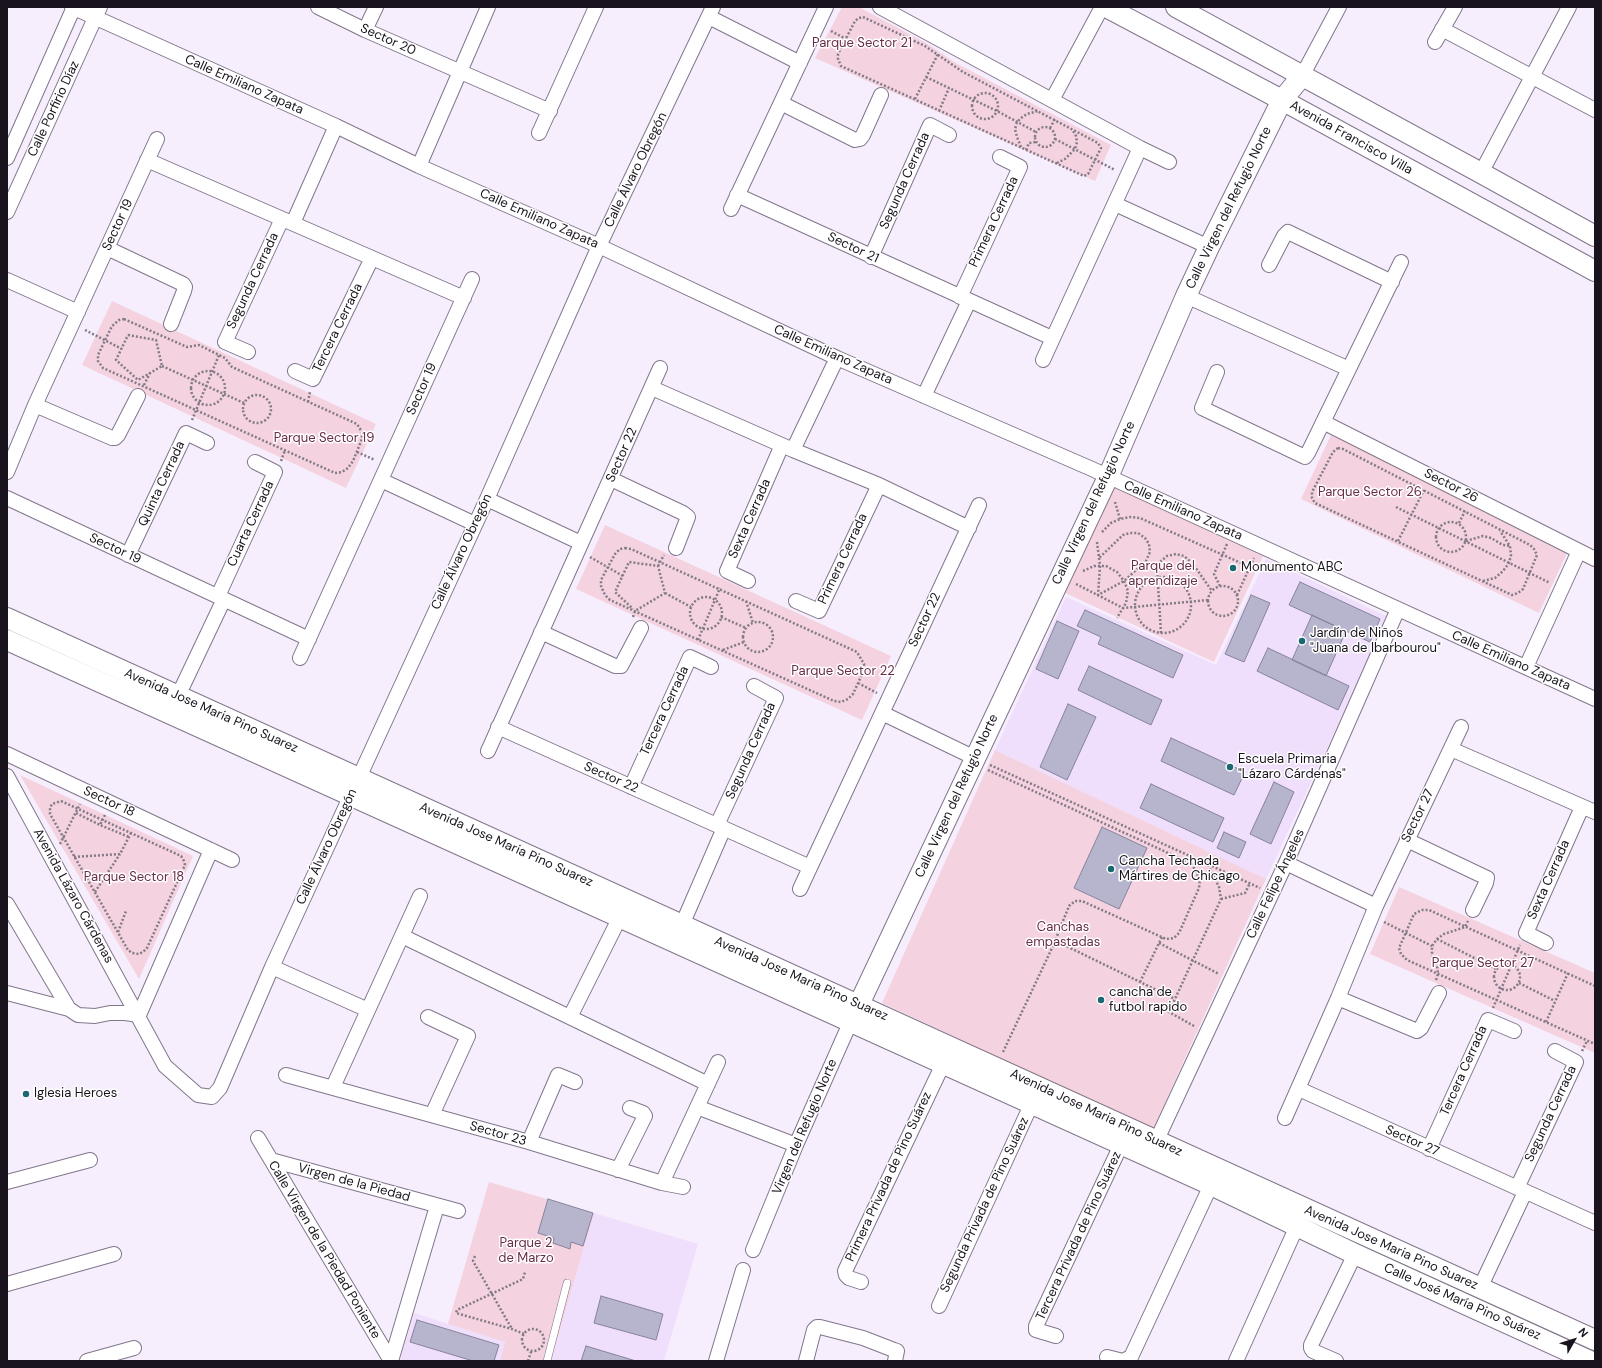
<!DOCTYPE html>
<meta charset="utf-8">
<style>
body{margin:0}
#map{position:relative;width:1602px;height:1368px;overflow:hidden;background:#f6eefc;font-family:"DM Sans",sans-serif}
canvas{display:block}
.frame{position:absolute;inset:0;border:8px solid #18131c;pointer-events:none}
.north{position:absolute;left:1554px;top:1320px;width:40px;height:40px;-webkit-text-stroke:3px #fff;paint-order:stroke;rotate:51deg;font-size:11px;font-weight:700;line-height:16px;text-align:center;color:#18131c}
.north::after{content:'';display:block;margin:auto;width:14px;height:18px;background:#18131c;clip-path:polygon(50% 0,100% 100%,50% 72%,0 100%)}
</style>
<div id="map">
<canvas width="1602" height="1368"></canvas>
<div class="frame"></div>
<div class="north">N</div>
</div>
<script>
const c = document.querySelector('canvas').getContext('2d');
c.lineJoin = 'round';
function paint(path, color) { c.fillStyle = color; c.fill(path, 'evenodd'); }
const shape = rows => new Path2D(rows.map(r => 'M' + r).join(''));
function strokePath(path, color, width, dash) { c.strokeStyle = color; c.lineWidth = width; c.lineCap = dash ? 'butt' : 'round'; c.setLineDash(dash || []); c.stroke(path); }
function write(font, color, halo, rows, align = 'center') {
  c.font = font + ' "DM Sans",sans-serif'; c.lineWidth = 3; c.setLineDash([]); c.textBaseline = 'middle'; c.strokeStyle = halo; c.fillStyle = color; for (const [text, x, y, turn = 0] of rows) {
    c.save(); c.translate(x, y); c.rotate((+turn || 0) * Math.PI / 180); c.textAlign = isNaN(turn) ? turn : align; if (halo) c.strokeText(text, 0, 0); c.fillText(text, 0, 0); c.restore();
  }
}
paint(shape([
 [1266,559,1388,617,1266,879,995,750,1066,597,1216,665],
 [594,1213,698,1244,664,1361,551,1361],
 [414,1313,505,1342,500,1361,400,1361]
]), '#f0defd');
paint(shape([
 [842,7,859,7,928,44,954,62,1111,145,1095,181,815,58],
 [112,301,376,424,346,488,82,365],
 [1331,435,1569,549,1539,613,1301,499],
 [1112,486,1263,556,1214,662,1063,592],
 [605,525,891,656,862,720,576,589],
 [995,750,1266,879,1153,1129,882,1003],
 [20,775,193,856,139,979],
 [1399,887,1595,973,1595,1053,1370,954],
 [489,1182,594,1213,551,1361,500,1361,505,1342,448,1324]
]), '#f5d2df');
const building = shape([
 [1300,582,1380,619,1370,642,1289,605,1300,582],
 [1251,595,1270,603,1244,662,1225,654,1251,595],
 [1085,610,1183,655,1173,678,1098,644,1101,637,1077,626,1085,610],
 [1312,615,1346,631,1326,676,1292,660,1312,615],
 [1057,621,1079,631,1058,679,1036,669,1057,621],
 [1268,648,1349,686,1338,710,1257,671,1268,648],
 [1089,666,1162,700,1151,725,1078,690,1089,666],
 [1068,704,1096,717,1067,780,1040,767,1068,704],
 [1171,738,1245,772,1234,795,1161,761,1171,738],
 [1274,782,1294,792,1271,844,1250,834,1274,782],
 [1151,784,1224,818,1213,842,1140,808,1151,784],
 [1102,827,1147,848,1119,909,1074,888,1102,827],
 [1224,832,1246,842,1239,858,1217,848,1224,832],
 [548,1199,593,1213,583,1246,571,1242,570,1249,553,1243,554,1238,538,1233,548,1199],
 [601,1296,663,1314,656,1340,594,1323,601,1296],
 [417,1320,499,1345,494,1361,473,1361,410,1342,417,1320],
 [586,1346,636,1361,581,1361,586,1346]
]);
paint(building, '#b7b5ce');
strokePath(building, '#86849c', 1);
const lane = shape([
 [547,1361,567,1283]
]);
const street = shape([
 [72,7,336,126,419,166,599,246,837,358,1092,469,1595,699],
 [318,7,365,30,550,111],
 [880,7,1140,148,1169,162],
 [709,17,800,63],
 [1442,29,1595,110],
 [365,30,376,7],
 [1435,42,1455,7],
 [1302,76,1339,7],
 [1052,100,1102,7],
 [781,103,855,140,860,139,863,135,881,95],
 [539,133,596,7],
 [7,158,74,7],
 [147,160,464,298],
 [419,166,488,7],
 [1481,173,1569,7],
 [737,195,1052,338],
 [1115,204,1209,247],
 [731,209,826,7],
 [7,212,100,7],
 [293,223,336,126],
 [107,248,183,284,185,287,184,291,171,324],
 [871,257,930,125,949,135],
 [1269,265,1284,236,1288,232,1392,282],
 [7,280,78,312],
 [1186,296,1349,369],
 [960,297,1020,167,1000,157],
 [248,352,225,342,282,219],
 [1043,360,1140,148],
 [295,371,313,379,372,258],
 [1217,372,1202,408,1305,457,1308,453,1401,262],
 [652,388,793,450,879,485,969,528],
 [924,396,969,301],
 [35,405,112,438,115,438,118,435,138,396],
 [1323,422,1595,559],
 [793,450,837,358],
 [7,472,35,405,157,139],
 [611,479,683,513,688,517,676,548],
 [381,480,475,524],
 [7,498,309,639],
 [487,499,581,543],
 [128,555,186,433,207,443],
 [748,581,727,571,782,445],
 [218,596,275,472,255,462],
 [796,601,819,611,879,485],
 [541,632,615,666,621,666,641,628],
 [300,658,472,279],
 [1526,667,1579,551],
 [178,696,224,599],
 [882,713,975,758],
 [498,727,810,867],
 [1451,749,1595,812],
 [488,751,660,368],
 [7,754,232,860],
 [7,776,165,1066,198,1095,212,1097,220,1088,272,967,487,499,599,246,713,7],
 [631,787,690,657,711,667],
 [717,825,776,698,754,686],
 [1407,840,1487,878,1486,883,1473,910],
 [1286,863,1376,906],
 [800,889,979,505],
 [7,904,69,1009,78,1015,95,1016,110,1013,125,1013,139,1015],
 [682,925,724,828],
 [402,936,708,1084],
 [1546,943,1526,933,1582,807],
 [272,967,368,1010],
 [7,993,69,1009],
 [1338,998,1417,1031,1421,1028,1439,993],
 [139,1015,211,850],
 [428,1017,468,1036,432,1115],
 [570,1017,620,917],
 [286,1075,529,1142,662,1183,683,1187],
 [333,1087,420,896],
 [1299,1089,1595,1223],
 [697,1107,796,1145],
 [1285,1118,1338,998,1376,906,1461,727],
 [258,1138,391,1361],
 [529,1142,558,1075,575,1082],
 [1153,1148,1286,863,1398,609],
 [1429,1149,1488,1020,1514,1031],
 [271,1160,458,1211],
 [618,1170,645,1116,643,1113,630,1108],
 [7,1182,90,1160],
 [662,1183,718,1062],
 [1517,1188,1576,1062,1555,1051],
 [753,1250,796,1145,850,1023],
 [861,1282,849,1278,846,1275,845,1271,943,1064],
 [7,1284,114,1254],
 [1480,1288,1525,1192],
 [939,1306,1031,1105],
 [1056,1336,1036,1330,1036,1326,1121,1145],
 [1107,1357,1123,1361,1131,1357,1211,1185],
 [87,1361,134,1348],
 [391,1361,437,1206],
 [716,1361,743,1270],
 [806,1361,814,1330,817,1327,820,1327,863,1338,894,1350,897,1351,895,1361],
 [1236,1361,1297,1226],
 [1336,1361,1313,1351,1311,1348,1311,1345,1355,1254]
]);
const secondary = shape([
 [1106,7,1282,100,1595,271],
 [1176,7,1481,173,1595,236],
 [7,618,1595,1340],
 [7,640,1211,1185,1355,1254,1590,1361],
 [853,1017,1108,477,1186,296,1209,247,1282,100,1302,76]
]);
strokePath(lane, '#82768b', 8);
strokePath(street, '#82768b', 16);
strokePath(secondary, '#82768b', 22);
strokePath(shape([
 [863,17,925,46,963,72,1098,143,1101,148,1088,174,1084,176,841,66,838,59,838,54,855,21,859,18,863,17],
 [831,31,846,39],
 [926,77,997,111,1036,132],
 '972 106a13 13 0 1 1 26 0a13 13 0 1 1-26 0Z',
 [915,99,938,54],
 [939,111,949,88],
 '1035 137a10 10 0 1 1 20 0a10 10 0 1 1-20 0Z',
 [1050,128,1055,119],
 [1055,139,1115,170],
 [1021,147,1017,137,1015,129,1017,122,1021,118,1027,114,1038,111],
 [1026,150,1029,143,1036,142],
 [1057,163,1065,159,1075,149,1077,142,1076,136,1073,131],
 [124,319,187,347,199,345,225,358,232,367,357,424,362,432,362,439,353,461,348,468,342,472,335,473,103,368,98,361,98,355,112,326,119,320,124,319],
 [85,330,122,349],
 [128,335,156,340,162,366,138,380,116,360,128,335],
 [162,366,244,403],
 '191 388a17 17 0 1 1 34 0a17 17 0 1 1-34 0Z',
 [144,385,150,373],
 '243 409a14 14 0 1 1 28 0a14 14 0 1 1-28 0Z',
 [308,402,310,392],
 [192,420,219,355],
 [1338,448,1343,449,1530,545,1534,549,1537,555,1523,589,1518,593,1512,595,1315,503,1312,498,1312,492,1333,452,1338,448],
 [357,452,375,460],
 [281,461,285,450],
 [1115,502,1120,519],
 [1396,507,1550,583],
 '1436 537a15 15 0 1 1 30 0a15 15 0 1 1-30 0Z',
 [1459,523,1465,511],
 [1102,532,1111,523,1120,519,1130,517,1140,518,1250,567],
 [1398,541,1424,490],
 [1466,541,1483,536,1491,538,1503,545,1510,546],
 [1097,542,1100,566,1098,595,1124,581,1146,561,1150,552,1149,544,1145,538,1138,533,1130,533,1123,535,1099,558],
 [625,548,631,549,857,652,864,664,864,670,853,694,848,699,841,702,834,701,610,600,605,595,601,586,601,580,615,554,620,549,625,548],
 [590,557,623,576],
 [658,566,664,555],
 [1083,571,1094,566,1106,566,1117,572,1124,581,1128,591,1126,603,1117,618],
 '1135 605a28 28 0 1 1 56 0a28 28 0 1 1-56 0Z',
 [1483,581,1495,578,1503,571,1509,563,1511,555,1510,546,1500,531],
 [1076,584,1123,608,1208,600],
 [1220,586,1214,574,1227,544],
 '1208 601a15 15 0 1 1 30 0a15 15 0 1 1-30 0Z',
 [665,593,691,607],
 [1237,595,1254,558],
 '690 613a16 16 0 1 1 32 0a16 16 0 1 1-32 0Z',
 [746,601,753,623],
 [633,617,635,611,665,593,658,566,629,562,615,592,633,609],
 [721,617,746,628],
 '743 637a15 15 0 1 1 30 0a15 15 0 1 1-30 0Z',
 [1161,633,1157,568,1161,561,1167,556,1176,554,1184,556,1193,564,1212,591],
 [698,640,720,588],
 [723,650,744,642],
 [858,683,877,693],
 [990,765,1260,888],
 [988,770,1192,864,1200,880,1199,888,1179,933,1174,938,1166,939,1082,901,1075,901,1069,906,1053,946],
 [61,801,181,856,184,861,185,865,147,948,143,952,139,954,132,953,128,950,50,814,50,808,52,804,61,801],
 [76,813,100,825],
 [105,815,100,825,129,837],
 [60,844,80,804],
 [74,857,120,854,131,833],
 [95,892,120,854],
 [1221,899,1245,893,1250,883],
 [1384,922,1432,946],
 [118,932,126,911],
 [1437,939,1496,969],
 [1159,943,1219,974],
 '1494 977a13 13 0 1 1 26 0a13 13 0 1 1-26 0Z',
 [1436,980,1438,974,1437,965,1432,956,1432,946,1437,939,1444,934,1465,927,1468,921],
 [1140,982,1162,937],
 [1519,983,1555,1001],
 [1595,986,1429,910,1422,910,1414,914,1399,948,1401,954,1407,960,1595,1044],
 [1493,1008,1520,945],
 [1546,1022,1568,973],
 [1194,1026,1169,1012,1221,899,1219,887,1208,865],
 [1582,1051,1587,1041],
 [1003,1052,1053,946,1062,944,1175,999],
 [475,1256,473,1261,512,1329],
 '522 1340a11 11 0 1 1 22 0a11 11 0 1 1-22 0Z',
 [524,1334,512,1329,456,1313,457,1310,523,1279,525,1272],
 [528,1361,531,1352]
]), '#827b87', 2.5, [2, 2]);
strokePath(lane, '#fff', 7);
strokePath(street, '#fff', 14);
strokePath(secondary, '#fff', 20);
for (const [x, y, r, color] of [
 [1233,568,4,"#1c6870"],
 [1302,641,4,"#1c6870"],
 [1230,767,4,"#1c6870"],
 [1111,869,4,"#1c6870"],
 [1101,1000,4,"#1c6870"],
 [26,1094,4,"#1c6870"]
]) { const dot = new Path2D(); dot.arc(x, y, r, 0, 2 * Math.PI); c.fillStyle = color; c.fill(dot); strokePath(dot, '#fff', 1.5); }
write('13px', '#18131c', '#fff', [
 ["Sector 20",388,40,24],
 ["Calle Emiliano Zapata",244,85,24],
 ["Calle Porfirio Díaz",54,109,-65],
 ["Avenida Francisco Villa",1351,138,29],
 ["Calle Álvaro Obregón",636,170,-64],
 ["Segunda Cerrada",905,181,-66],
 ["Calle Virgen del Refugio Norte",1229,208,-64],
 ["Calle Emiliano Zapata",539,219,24],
 ["Primera Cerrada",994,222,-65],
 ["Sector 19",118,225,-65],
 ["Sector 21",853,248,25],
 ["Segunda Cerrada",253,281,-65],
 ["Tercera Cerrada",338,328,-64],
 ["Calle Emiliano Zapata",833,355,24],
 ["Sector 19",422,389,-66],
 ["Sector 22",622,455,-66],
 ["Quinta Cerrada",162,484,-65],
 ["Sector 26",1451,486,27],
 ["Calle Virgen del Refugio Norte",1094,503,-65],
 ["Calle Emiliano Zapata",1183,511,24],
 ["Sexta Cerrada",750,519,-66],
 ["Cuarta Cerrada",251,524,-65],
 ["Sector 19",115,549,25],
 ["Calle Álvaro Obregón",462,552,-65],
 ["Primera Cerrada",843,559,-65],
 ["Sector 22",925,620,-65],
 ["Calle Emiliano Zapata",1511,661,24],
 ["Avenida Jose Maria Pino Suarez",211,711,24],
 ["Tercera Cerrada",665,711,-65],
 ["Segunda Cerrada",751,751,-66],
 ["Sector 22",611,778,24],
 ["Calle Virgen del Refugio Norte",957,796,-65],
 ["Sector 18",109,802,25],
 ["Sector 27",1418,816,-64],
 ["Avenida Jose Maria Pino Suarez",506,845,24],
 ["Calle Álvaro Obregón",327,847,-65],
 ["Sexta Cerrada",1549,880,-66],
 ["Calle Felipe Ángeles",1276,884,-65],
 ["Avenida Lázaro Cárdenas",73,896,61],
 ["Avenida Jose Maria Pino Suarez",801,979,24],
 ["Tercera Cerrada",1464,1071,-66],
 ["Avenida Jose Maria Pino Suarez",1096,1113,25],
 ["Segunda Cerrada",1551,1114,-65],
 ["Virgen del Refugio Norte",805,1127,-67],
 ["Sector 23",498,1134,16],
 ["Sector 27",1412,1141,24],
 ["Primera Privada de Pino Suárez",889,1177,-65],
 ["Virgen de la Piedad",354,1183,15],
 ["Segunda Privada de Pino Suárez",985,1205,-65],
 ["Tercera Privada de Pino Suárez",1079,1236,-65],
 ["Avenida Jose Maria Pino Suarez",1391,1248,24],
 ["Calle Virgen de la Piedad Poniente",324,1250,59],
 ["Calle José María Pino Suárez",1462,1302,24]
]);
write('13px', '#6a2d48', '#fff', [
 ["Parque Sector 21",862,44],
 ["Parque Sector 19",324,439],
 ["Parque Sector 26",1370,493],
 ["Parque del",1163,567],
 ["aprendizaje",1163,582],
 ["Parque Sector 22",843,672],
 ["Parque Sector 18",134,878],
 ["Canchas",1063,928],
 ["empastadas",1063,943],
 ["Parque Sector 27",1483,964],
 ["Parque 2",526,1244],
 ["de Marzo",526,1259]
]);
write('13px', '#18131c', '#fff', [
 ["Monumento ABC",1241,568],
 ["Jardín de Niños",1310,634],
 ["\"Juana de Ibarbourou\"",1310,649],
 ["Escuela Primaria",1238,760],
 ["\"Lázaro Cárdenas\"",1238,775],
 ["Cancha Techada",1119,862],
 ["Mártires de Chicago",1119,877],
 ["cancha de",1109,993],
 ["futbol rapido",1109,1008],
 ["Iglesia Heroes",34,1094]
], 'left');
</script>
